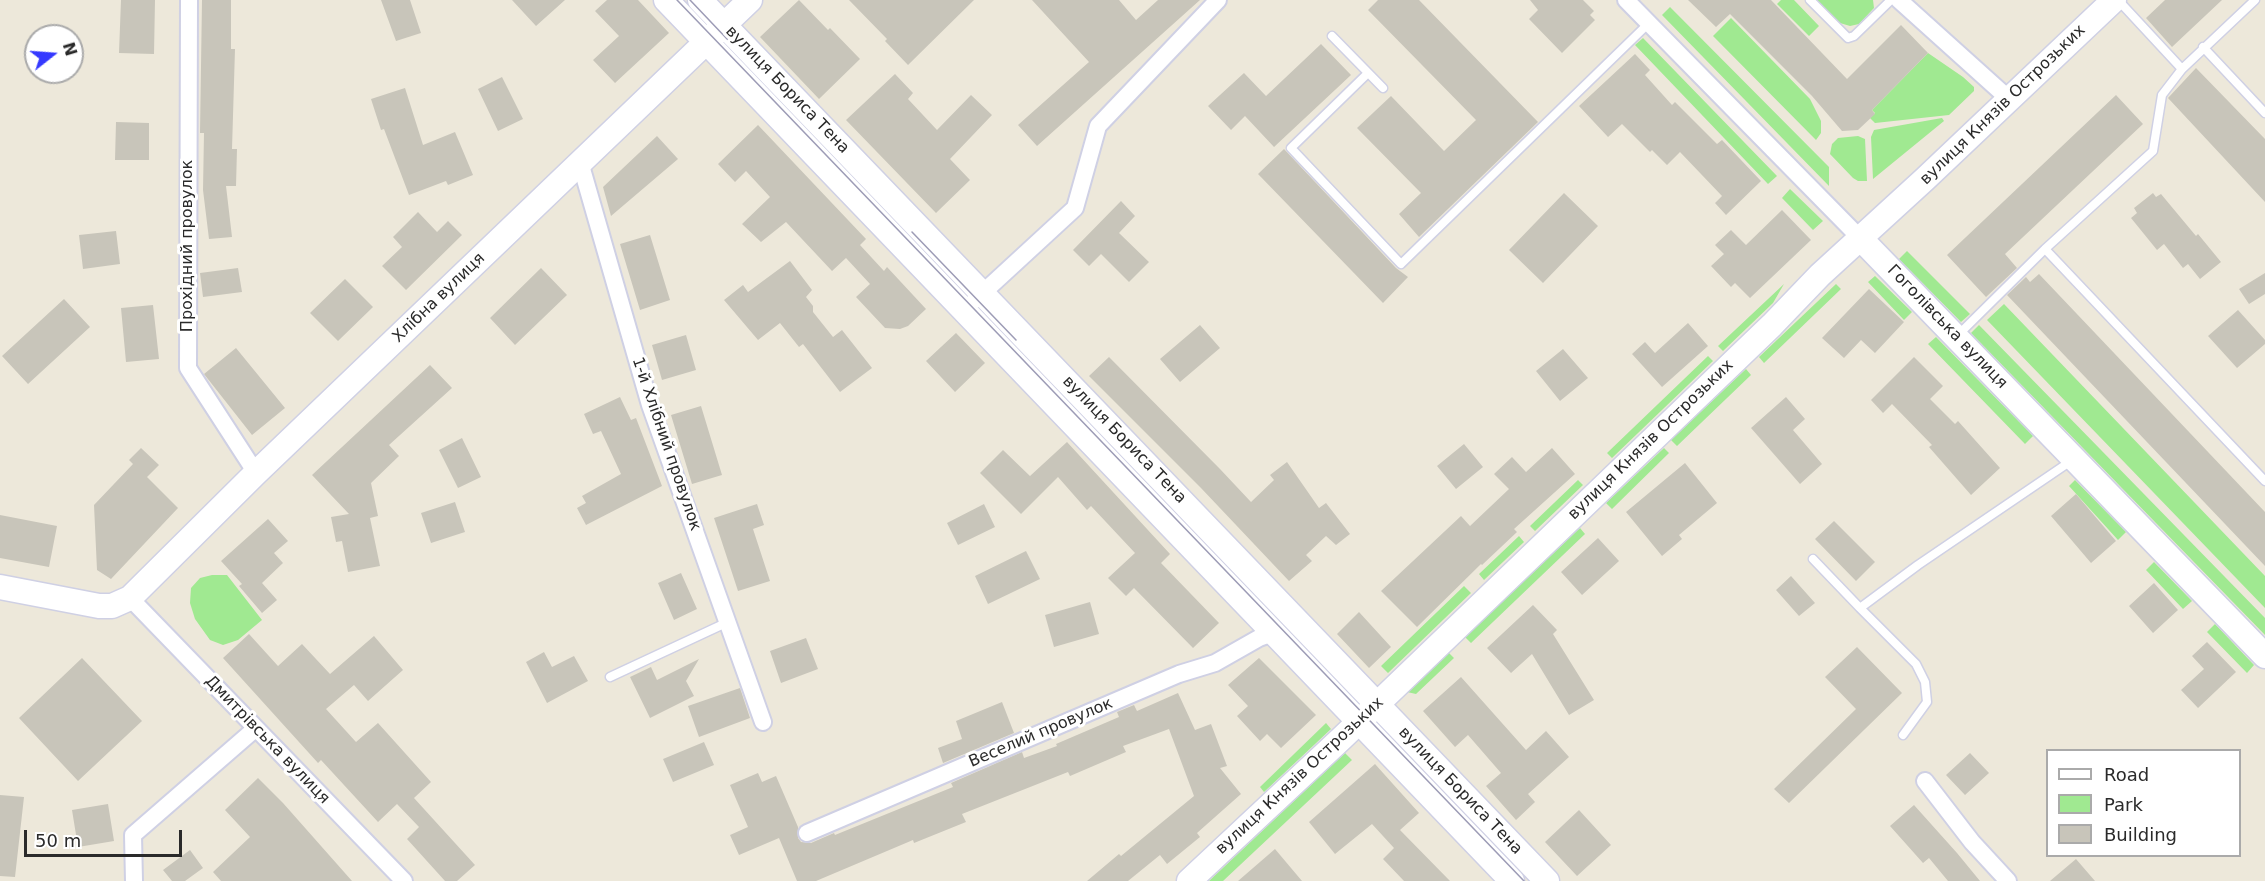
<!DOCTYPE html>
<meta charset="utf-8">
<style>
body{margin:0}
#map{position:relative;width:2265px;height:881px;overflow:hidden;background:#ede8da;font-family:"DejaVu Sans",sans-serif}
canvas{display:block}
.legend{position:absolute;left:2046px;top:749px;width:195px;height:108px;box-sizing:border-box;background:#fff;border:2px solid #aaa;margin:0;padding:8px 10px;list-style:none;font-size:18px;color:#2a2a2a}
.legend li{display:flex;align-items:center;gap:12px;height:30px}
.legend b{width:30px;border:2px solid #aaa}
.north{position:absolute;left:24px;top:24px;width:60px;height:60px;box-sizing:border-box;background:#fff;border:2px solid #aaa;border-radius:50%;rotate:73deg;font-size:16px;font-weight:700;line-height:24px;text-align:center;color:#2a2a2a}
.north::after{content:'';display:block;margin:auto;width:21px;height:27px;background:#3539ff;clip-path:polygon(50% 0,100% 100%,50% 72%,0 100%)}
.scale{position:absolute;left:24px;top:830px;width:158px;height:27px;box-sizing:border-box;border:3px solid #2a2a2a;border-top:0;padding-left:8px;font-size:18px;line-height:21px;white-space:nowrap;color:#2a2a2a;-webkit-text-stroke:4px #fff;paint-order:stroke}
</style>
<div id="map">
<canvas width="2265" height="881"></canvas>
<ul class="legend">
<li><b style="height:8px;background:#fff"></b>Road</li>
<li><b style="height:16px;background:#a0e991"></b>Park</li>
<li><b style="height:16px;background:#c8c5ba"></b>Building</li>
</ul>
<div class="north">N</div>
<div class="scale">50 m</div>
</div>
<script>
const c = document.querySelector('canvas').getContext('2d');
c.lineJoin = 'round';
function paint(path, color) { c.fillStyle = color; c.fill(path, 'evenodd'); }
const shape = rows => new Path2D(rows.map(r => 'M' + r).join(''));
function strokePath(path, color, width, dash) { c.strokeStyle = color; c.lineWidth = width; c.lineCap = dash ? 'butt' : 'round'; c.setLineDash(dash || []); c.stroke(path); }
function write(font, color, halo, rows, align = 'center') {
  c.font = font + ' "DejaVu Sans",sans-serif'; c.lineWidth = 6; c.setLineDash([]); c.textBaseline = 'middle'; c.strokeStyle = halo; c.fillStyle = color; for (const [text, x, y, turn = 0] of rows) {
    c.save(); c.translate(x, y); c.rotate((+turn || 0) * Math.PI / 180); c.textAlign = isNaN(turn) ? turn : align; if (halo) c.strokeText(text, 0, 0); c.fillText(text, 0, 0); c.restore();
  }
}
paint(shape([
 [1781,0,1794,0,1819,26,1809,36,1777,4],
 [1817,0,1873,0,1874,8,1859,24,1850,26,1840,23],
 [1670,7,1829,167,1829,186,1662,15],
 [1731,18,1810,99,1821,121,1821,133,1816,140,1713,36],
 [1643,38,1777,176,1768,184,1635,45],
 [1928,53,1963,77,1974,87,1974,91,1949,115,1875,123,1870,118,1875,113,1872,110],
 [1942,118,1944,121,1873,179,1871,137,1874,130],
 [1858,136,1865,139,1867,181,1858,181,1853,178,1830,154,1832,144,1838,138],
 [1790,189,1823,221,1813,230,1782,198],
 [1907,251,1970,314,1961,322,1899,259],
 [1875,276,1912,312,1904,320,1868,282],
 [1784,284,1773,303,1723,351,1718,346],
 [1836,284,1841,289,1764,363,1759,357],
 [2004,304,2265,576,2265,608,1987,320],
 [1979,325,2265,618,2265,635,1971,333],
 [1936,337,2033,436,2025,444,1928,344],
 [1708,356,1713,361,1612,458,1607,453],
 [1746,369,1751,375,1677,446,1671,440],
 [1664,448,1669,453,1612,509,1606,503],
 [1578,480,1583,485,1535,531,1530,526],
 [2075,480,2126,532,2118,540,2069,486],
 [1580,528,1585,534,1471,643,1465,637],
 [1519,536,1524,542,1484,580,1479,574],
 [2154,562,2192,601,2183,609,2146,570],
 [212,575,227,575,262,620,238,640,223,645,210,640,195,619,190,603,191,588,200,578],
 [1464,586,1471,593,1388,673,1381,666],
 [2215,624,2254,665,2247,673,2207,632],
 [1449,653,1454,658,1416,694,1407,692],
 [1326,723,1331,729,1264,792,1260,787],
 [1345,753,1352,760,1223,881,1209,881]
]), '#a0e991');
paint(shape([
 [121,0,155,0,154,54,119,53],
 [202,0,231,0,231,49,235,49,232,149,237,149,236,186,226,186,232,237,209,239,203,190,204,133,200,133],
 [381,0,410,0,421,33,396,41],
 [512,0,565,0,536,26],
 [607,0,638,0,669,33,615,83,593,60,619,36,595,11],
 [799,0,828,30,830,28,860,59,819,99,760,37],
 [849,0,974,0,908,65,885,41,887,39],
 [1032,0,1119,0,1136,20,1158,0,1200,0,1037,146,1018,125,1089,62],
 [1378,0,1419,0,1538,122,1419,237,1399,214,1421,193,1357,128,1391,96,1444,151,1476,120,1368,10],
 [1530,0,1583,0,1594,11,1590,15,1595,20,1562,53,1529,19,1538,10],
 [1688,0,1771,0,1847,79,1901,25,1928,53,1872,110,1875,114,1858,130,1842,131,1812,96,1730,14,1716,27],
 [2165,0,2222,0,2172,47,2146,18],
 [1321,44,1351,75,1274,147,1245,116,1231,130,1208,106,1244,73,1266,96],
 [1635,54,1650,70,1645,75,1672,105,1675,102,1717,144,1722,140,1761,181,1726,215,1715,203,1722,196,1680,152,1667,165,1652,150,1650,152,1622,124,1608,137,1579,106],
 [2196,68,2265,139,2265,202,2168,98],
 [895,74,913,93,908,99,937,130,971,95,992,115,950,159,970,180,936,213,846,120],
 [502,77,523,119,498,131,478,89],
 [405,88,423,145,455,132,473,175,448,185,446,181,409,195,384,129,381,130,371,99],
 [2116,95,2143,124,2005,254,2017,268,1986,297,1947,255],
 [116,122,149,123,149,160,115,160],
 [758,125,866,239,860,245,884,271,887,267,926,309,908,326,900,329,885,328,856,297,870,284,846,258,832,271,786,222,761,242,742,224,770,197,746,171,735,182,718,164],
 [657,136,678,159,611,216,603,187],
 [1284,149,1396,268,1408,277,1383,303,1258,174],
 [1564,193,1598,226,1543,283,1509,250],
 [2153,193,2156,197,2161,194,2196,236,2198,234,2221,262,2200,279,2188,264,2183,268,2164,244,2157,250,2131,218,2137,213,2134,208],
 [1121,201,1135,216,1119,233,1149,262,1129,282,1101,254,1089,266,1073,250],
 [1782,210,1811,240,1750,298,1735,283,1731,287,1711,266,1724,254,1715,245,1731,230,1746,245],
 [418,212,437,232,448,221,462,235,406,290,382,266,402,247,393,237],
 [116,231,120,264,83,269,79,235],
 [650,235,670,300,640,310,620,244],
 [790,261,812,290,806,297,813,306,813,312,833,337,842,330,872,368,840,392,803,344,799,347,780,323,758,340,724,300,743,285,748,292],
 [238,268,242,292,203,297,200,273],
 [541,268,567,295,515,345,490,318],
 [2265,273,2265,294,2249,304,2239,289],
 [2039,274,2265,512,2265,566,2007,295,2026,277,2030,282],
 [345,279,373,307,338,341,310,313],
 [1869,289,1904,322,1875,353,1861,340,1844,358,1822,338],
 [64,299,90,327,28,384,2,356],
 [153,305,159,359,126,362,121,308],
 [2238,310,2265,340,2265,344,2237,368,2208,336],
 [1688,323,1708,346,1662,387,1632,354,1645,342,1655,353],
 [1200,325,1220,348,1180,382,1160,359],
 [956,333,985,363,955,392,926,361],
 [686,335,696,370,662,380,652,345],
 [236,348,285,408,252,435,204,374],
 [1563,349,1588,378,1560,401,1536,371],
 [1109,357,1220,469,1251,502,1274,480,1270,475,1287,462,1319,508,1326,503,1350,534,1336,545,1326,536,1306,555,1312,561,1289,581,1201,488,1089,376],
 [1914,357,1943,386,1930,399,1955,424,1958,421,2000,468,1971,495,1929,447,1932,445,1892,404,1883,413,1871,400],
 [430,365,452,388,389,445,399,456,371,483,378,516,370,518,380,566,348,572,342,541,336,542,331,517,349,514,312,475],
 [620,397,631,420,636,418,662,486,586,525,577,508,586,503,582,496,621,474,601,431,593,434,584,414],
 [1786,397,1805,419,1793,430,1822,464,1800,484,1751,428],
 [701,406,722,475,692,484,671,415],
 [462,438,481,477,458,488,439,450],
 [1067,442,1170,554,1161,563,1219,623,1193,648,1134,588,1126,596,1108,578,1135,553,1091,506,1087,510,1058,477,1021,514,980,473,1003,450,1030,476],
 [1464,444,1483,467,1456,489,1437,466],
 [141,448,159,465,147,477,178,508,111,579,97,570,94,505,133,464,129,460],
 [1552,448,1575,474,1514,529,1517,532,1482,565,1481,564,1417,627,1381,591,1461,516,1470,526,1509,489,1494,474,1512,457,1526,472],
 [1685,463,1717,503,1679,535,1682,539,1662,556,1626,512],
 [2076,494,2116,541,2091,563,2051,516],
 [455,502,465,532,431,543,421,513],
 [757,504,764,525,753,529,770,581,738,591,714,518],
 [984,504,995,527,958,545,947,523],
 [0,515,57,526,49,567,0,558],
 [268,519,288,541,274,553,283,563,262,583,277,600,262,613,239,586,242,584,221,561],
 [1834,521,1875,562,1856,581,1815,539],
 [1598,538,1619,561,1582,595,1561,572],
 [1026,551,1040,579,988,604,975,576],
 [681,573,697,609,674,620,658,583],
 [1791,576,1815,603,1799,616,1776,590],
 [2154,583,2178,610,2153,633,2129,606],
 [1090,602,1099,634,1054,647,1045,615],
 [1533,605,1557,630,1553,634,1594,700,1569,715,1532,654,1511,673,1487,648],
 [1359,612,1391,647,1369,668,1337,634],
 [249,634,278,666,302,644,330,674,374,636,403,670,368,701,354,685,326,709,356,742,378,723,431,782,414,798,475,865,457,881,445,881,407,839,419,827,397,804,378,822,321,760,318,763,223,658],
 [806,638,818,669,781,683,770,651],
 [2207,642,2236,672,2198,708,2181,690,2204,669,2192,656],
 [1857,647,1902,693,1789,803,1774,789,1856,709,1825,677],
 [544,652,552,667,574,656,588,681,547,703,526,662],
 [82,658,142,721,78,781,19,718],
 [1259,658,1316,715,1281,748,1267,734,1260,741,1237,716,1248,706,1228,685],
 [699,659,686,681,694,696,650,718,630,677,651,667,657,680],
 [1461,677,1526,750,1546,731,1569,757,1528,794,1535,802,1516,820,1486,786,1501,773,1468,735,1455,747,1423,711],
 [740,688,750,718,699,737,688,706],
 [1178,693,1195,730,1211,724,1227,766,1220,768,1241,794,1197,833,1200,837,1167,864,1160,855,1128,881,1087,881,1119,854,1121,856,1194,796,1169,729,1123,746,1126,752,1070,776,1068,772,962,814,966,822,914,843,913,840,816,881,797,881,779,838,739,855,730,835,748,827,730,785,758,773,762,782,776,776,798,827,798,838,801,842,811,843,834,833,835,835,953,787,951,783,1022,752,1024,758,1057,746,1056,744,1119,717,1117,712,1134,705,1137,711],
 [1002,702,1014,733,943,763,938,748,962,739,956,721],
 [704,742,714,765,673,782,663,759],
 [1970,753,1989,773,1965,795,1946,775],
 [1375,764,1419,813,1400,830,1450,881,1404,881,1383,859,1394,848,1372,824,1335,854,1309,822],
 [258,778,283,803,352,881,221,881,213,872,250,837,225,810],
 [0,795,24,797,15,877,0,876],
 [108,804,114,841,78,847,72,810],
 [1914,805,1957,853,1980,881,1948,881,1929,858,1923,863,1890,826],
 [1579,810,1611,845,1577,876,1545,842],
 [1275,849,1302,881,1238,881],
 [190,850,203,868,185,881,172,881,163,870],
 [2076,859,2095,881,2050,881]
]), '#c8c5ba');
const lane = shape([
 [1810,0,1848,38,1854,36,1891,0],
 [2118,0,2182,69,2162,95,2153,151,2045,249,2265,481],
 [1332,36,1383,88],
 [2203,47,2265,113],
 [2182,69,2255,0],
 [1367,74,1291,148,1401,264,1649,23],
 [1957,336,2045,249],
 [1813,559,1860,608],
 [610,677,728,622],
 [1903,735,1927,702,1925,682,1916,664,1860,608,1918,565,2071,461]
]);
const street = shape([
 [189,0,188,368,256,473],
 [1626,0,1860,238],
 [1899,0,2009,99],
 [580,162,650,405,763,722],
 [975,300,1075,208,1098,126,1218,0],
 [130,598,404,881],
 [1925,781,1972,842,2008,881],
 [807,833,1179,674,1215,663,1259,638,1273,633],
 [134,881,133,835,255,729]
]);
const secondary = shape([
 [666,0,1512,881],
 [700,0,1547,881],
 [1860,238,2265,656],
 [0,587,99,606,112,606,130,598,256,473,750,0],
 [1189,881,1342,738,1772,325,1820,275,1925,179,2114,0]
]);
strokePath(lane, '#cfd0e4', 11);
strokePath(street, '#cfd0e4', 20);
strokePath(secondary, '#cfd0e4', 27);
strokePath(lane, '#fff', 8);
strokePath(street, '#fff', 16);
strokePath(secondary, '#fff', 24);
strokePath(shape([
 [677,0,1524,881],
 [690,0,729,41],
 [912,232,1016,340]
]), '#9d9cb6', 1.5);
write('16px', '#2a2a2a', '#fff', [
 ["вулиця Бориса Тена",787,90,46],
 ["вулиця Князів Острозьких",2003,105,-44],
 ["Прохідний провулок",188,246,-90],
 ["Хлібна вулиця",439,298,-44],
 ["Гоголівська вулиця",1947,327,46],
 ["вулиця Бориса Тена",1124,440,46],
 ["вулиця Князів Острозьких",1651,440,-44],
 ["1-й Хлібний провулок",666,444,71],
 ["Веселий провулок",1041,733,-23],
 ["Дмитрівська вулиця",267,740,46],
 ["вулиця Князів Острозьких",1300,776,-43],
 ["вулиця Бориса Тена",1460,791,46]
]);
</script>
